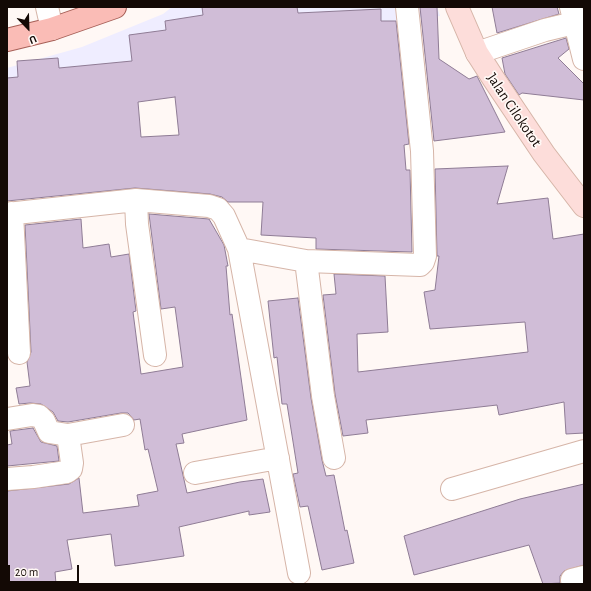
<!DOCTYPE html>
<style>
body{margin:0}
#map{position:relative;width:591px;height:591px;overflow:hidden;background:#fff8f5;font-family:"Alegreya Sans",sans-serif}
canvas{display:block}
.frame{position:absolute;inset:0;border:8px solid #130905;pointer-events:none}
.north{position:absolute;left:8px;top:8px;width:40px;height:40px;-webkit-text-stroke:3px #fff8f5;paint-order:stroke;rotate:157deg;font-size:11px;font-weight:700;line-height:16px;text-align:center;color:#130905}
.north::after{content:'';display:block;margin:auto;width:14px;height:18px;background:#130905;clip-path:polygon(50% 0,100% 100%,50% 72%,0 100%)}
.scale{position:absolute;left:8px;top:565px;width:71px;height:18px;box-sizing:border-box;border:2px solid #130905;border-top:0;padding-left:5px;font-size:12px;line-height:14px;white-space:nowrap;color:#130905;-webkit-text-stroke:3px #fff8f5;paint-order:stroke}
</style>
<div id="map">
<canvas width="591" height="591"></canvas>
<div class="frame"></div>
<div class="north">U</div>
<div class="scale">20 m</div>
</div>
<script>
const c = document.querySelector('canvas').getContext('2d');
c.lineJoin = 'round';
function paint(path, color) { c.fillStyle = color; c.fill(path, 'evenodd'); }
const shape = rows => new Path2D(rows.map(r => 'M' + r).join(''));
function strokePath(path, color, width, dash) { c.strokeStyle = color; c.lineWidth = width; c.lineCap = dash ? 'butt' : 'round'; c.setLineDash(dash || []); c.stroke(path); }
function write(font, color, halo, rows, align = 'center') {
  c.font = font + ' "Alegreya Sans",sans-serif'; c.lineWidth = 3.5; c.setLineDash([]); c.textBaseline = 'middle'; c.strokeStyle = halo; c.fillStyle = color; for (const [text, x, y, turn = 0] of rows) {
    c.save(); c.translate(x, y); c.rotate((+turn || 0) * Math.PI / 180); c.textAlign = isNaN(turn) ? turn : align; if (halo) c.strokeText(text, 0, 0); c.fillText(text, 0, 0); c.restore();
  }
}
paint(shape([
 [172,7,437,7,440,16,188,45,128,97,7,140,7,68,82,47,163,14]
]), '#efedff');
const building = shape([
 [202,7,297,7,298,13,381,9,381,21,396,21,409,144,404,145,406,170,410,170,412,252,316,249,316,238,261,235,263,202,228,202,222,197,210,194,135,188,7,201,7,78,18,77,17,61,58,58,59,68,132,61,129,35,166,30,165,21,203,15,202,7],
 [175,97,179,135,141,137,138,102,175,97],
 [420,7,437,7,439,59,469,79,477,76,505,132,434,141,420,7],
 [492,7,557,7,559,14,497,33,492,7],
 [566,38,569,49,558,58,584,84,584,100,522,93,519,95,505,74,502,58,566,38],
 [508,166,497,204,548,198,553,239,584,234,584,433,566,434,564,402,499,415,497,405,366,420,368,433,343,436,335,394,323,295,336,294,334,274,385,276,388,332,357,334,358,372,528,352,525,322,430,329,424,292,435,290,439,256,437,256,435,169,508,166],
 [149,214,209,219,224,245,228,266,226,266,230,315,232,314,247,420,182,434,184,443,176,444,187,493,240,482,263,479,270,512,249,515,249,511,179,527,184,556,130,564,115,566,111,534,67,540,72,569,55,572,56,584,7,584,7,491,69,484,79,478,83,513,139,506,137,495,158,491,148,449,145,450,140,419,134,420,128,413,121,413,68,422,58,421,53,412,41,404,30,403,19,404,16,388,30,386,27,362,31,352,25,225,81,219,83,248,109,244,111,257,129,254,136,311,133,312,141,374,183,367,175,307,161,309,149,214],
 [298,298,311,398,322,460,326,476,334,475,345,531,347,530,354,563,322,570,308,506,300,507,293,474,298,473,287,404,282,404,277,357,274,358,268,301,298,298],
 [33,428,41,442,57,446,59,461,7,466,7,445,12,444,10,431,33,428],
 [584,484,584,565,564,571,560,576,560,583,543,584,529,545,414,575,404,536,520,499,584,484]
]);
paint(building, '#d0bdd7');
strokePath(building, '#8f7c95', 1);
const street = shape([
 [47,7,52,29],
 [571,7,584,59],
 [477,53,545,30,574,23],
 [136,200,137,224,155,355],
 [12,213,19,353],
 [7,214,136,200,209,206,218,209,224,216,239,249,306,261,420,265,423,262,425,256,422,151,407,7],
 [239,249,299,573],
 [306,261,323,396,334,458],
 [7,419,32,415,39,416,44,421,49,432,68,435,123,425],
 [195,473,278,458],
 [7,479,33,477,67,472,71,469,72,463,68,435],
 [452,489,584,451],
 [572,580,584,577]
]);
const secondary = shape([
 [457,7,477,53,493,78,544,154,584,206]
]);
const primary = shape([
 [7,40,52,29,115,7]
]);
strokePath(street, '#d6b5a8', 24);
strokePath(secondary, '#d6b5a8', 24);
strokePath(primary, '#a76058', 24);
strokePath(street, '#fff', 22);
strokePath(secondary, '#fdddda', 22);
strokePath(primary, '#fabcb6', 22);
write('15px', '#130905', '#fff8f5', [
 ["Jalan Cilokotot",514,110,56]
]);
</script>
